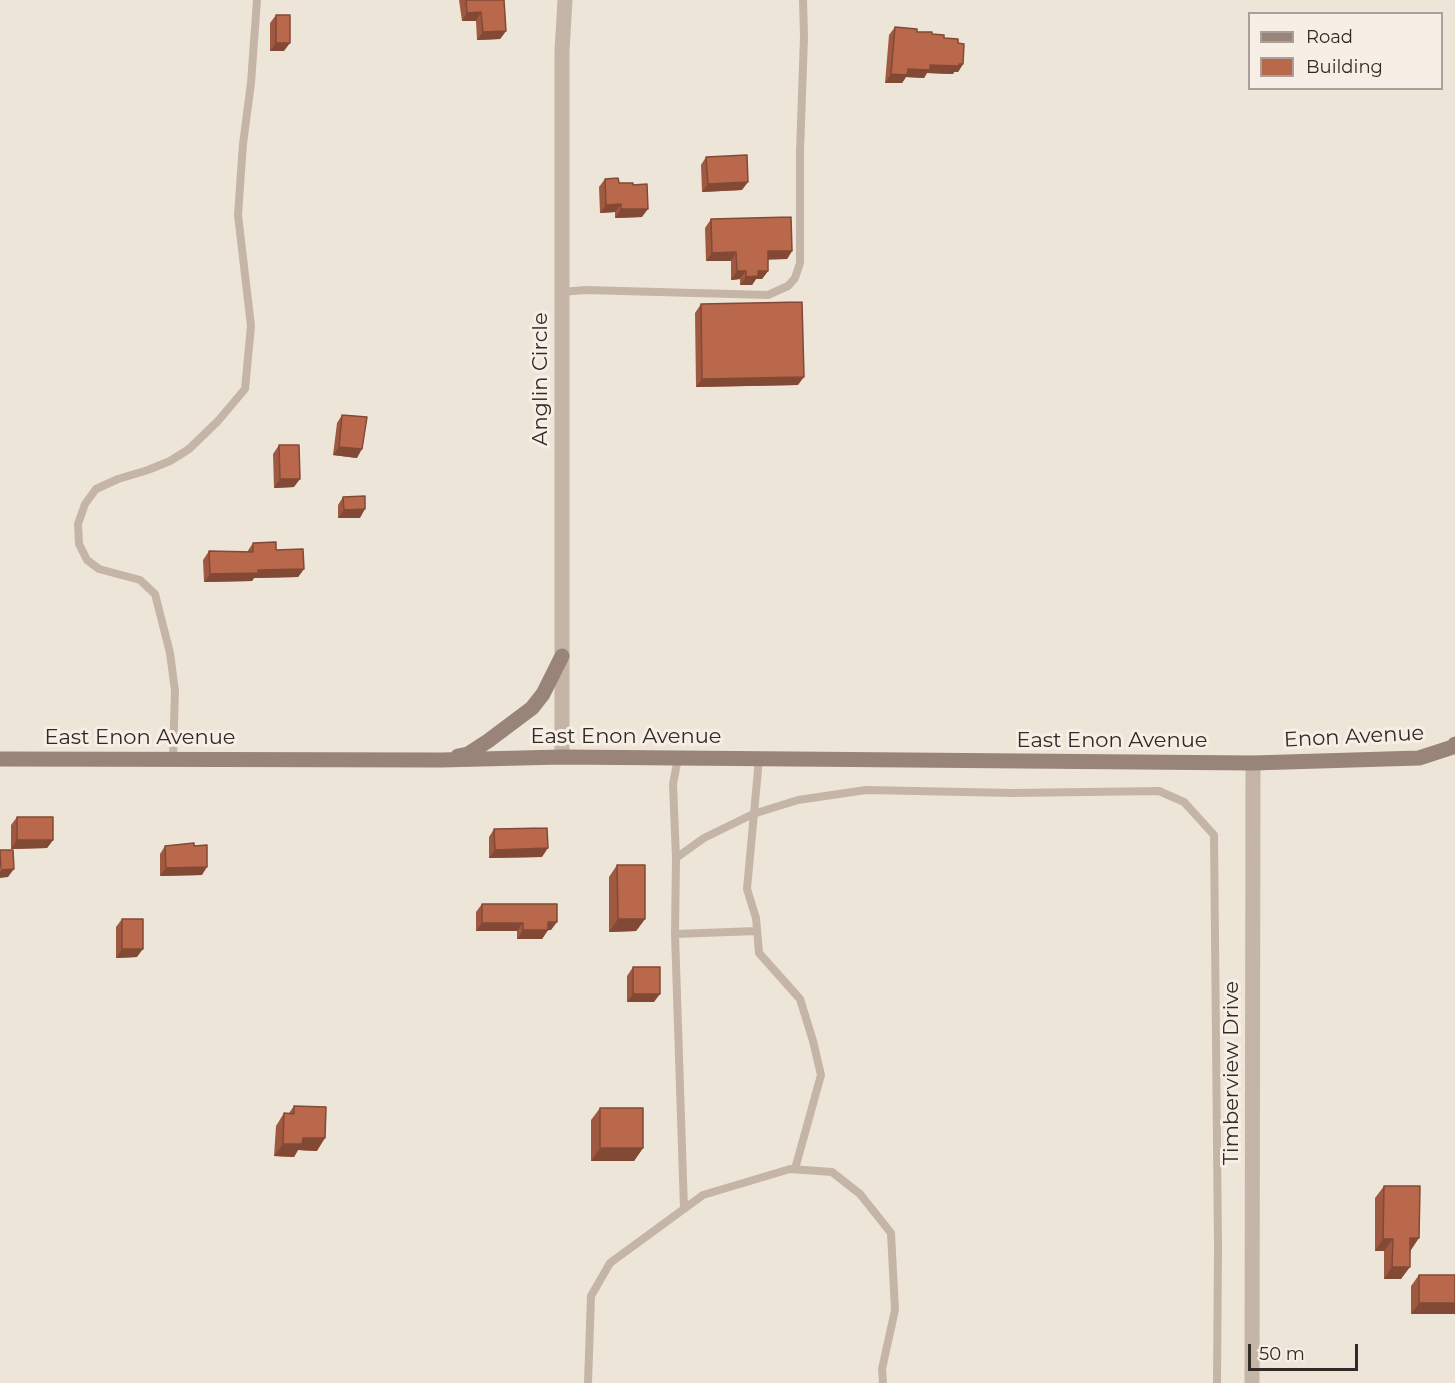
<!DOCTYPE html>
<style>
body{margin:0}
#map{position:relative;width:1455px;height:1383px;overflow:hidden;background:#eee5d9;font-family:Montserrat,sans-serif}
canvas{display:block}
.legend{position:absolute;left:1248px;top:12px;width:195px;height:78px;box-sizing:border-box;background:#f7efe5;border:2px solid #a8a099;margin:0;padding:8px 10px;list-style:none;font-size:18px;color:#322a26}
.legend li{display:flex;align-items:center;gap:12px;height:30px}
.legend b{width:30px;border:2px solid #a8a099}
.scale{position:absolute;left:1248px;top:1344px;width:110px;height:27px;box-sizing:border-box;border:3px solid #322a26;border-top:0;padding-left:8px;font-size:18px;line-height:21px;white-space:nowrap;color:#322a26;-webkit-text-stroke:4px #f7efe5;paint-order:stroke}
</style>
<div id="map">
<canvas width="1455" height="1383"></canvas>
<ul class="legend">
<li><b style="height:8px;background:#988478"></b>Road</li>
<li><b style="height:16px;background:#ba684c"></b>Building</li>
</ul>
<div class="scale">50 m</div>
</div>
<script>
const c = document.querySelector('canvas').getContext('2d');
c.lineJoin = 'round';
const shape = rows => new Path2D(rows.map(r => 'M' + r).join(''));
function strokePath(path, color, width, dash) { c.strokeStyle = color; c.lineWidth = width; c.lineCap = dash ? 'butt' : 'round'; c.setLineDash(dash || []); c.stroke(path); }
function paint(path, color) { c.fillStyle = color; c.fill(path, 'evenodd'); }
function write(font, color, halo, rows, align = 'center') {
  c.font = font + ' Montserrat,sans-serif'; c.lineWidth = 6; c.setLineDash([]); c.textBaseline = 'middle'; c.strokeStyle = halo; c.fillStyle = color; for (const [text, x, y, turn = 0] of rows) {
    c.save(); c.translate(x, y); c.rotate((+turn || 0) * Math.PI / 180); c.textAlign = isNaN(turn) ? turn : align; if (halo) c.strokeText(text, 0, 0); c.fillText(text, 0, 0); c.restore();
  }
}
strokePath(shape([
 [562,292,585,290,768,295,788,286,795,278,800,263,800,152,804,37,803,0],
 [678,758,673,784,676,858,675,934,757,931],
 [173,759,175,691,170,653,155,594,140,580,99,569,87,560,79,544,78,524,85,504,96,489,118,479,148,470,170,461,189,449,218,421,245,389,251,326,238,215,243,144,251,83,257,0],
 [759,759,747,889,756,918,759,953,800,999,813,1041,821,1075,795,1169],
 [676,858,704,838,753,814,798,800,866,790,1013,793,1159,791,1184,802,1214,835,1218,1247,1217,1383],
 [675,934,684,1209],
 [588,1383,591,1296,610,1263,703,1195,790,1169,832,1172,860,1194,891,1233,895,1310,882,1369,883,1383]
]), '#c5b5a7', 8);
strokePath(shape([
 [562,757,562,51,565,0],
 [1252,1383,1253,763]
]), '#c5b5a7', 15);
strokePath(shape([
 [458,756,468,754,488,741,532,708,543,694,562,656],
 [0,759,441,760,562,757,1253,763,1419,758,1453,747,1455,744]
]), '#988478', 15);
paint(shape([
 [459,0,504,0,506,31,500,39,477,40,476,21,462,21],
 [276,15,284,51,270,51,270,23],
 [895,27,944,38,958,43,963,64,958,72,954,72,953,74,927,73,924,78,906,77,902,83,885,83,889,35],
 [706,157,742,190,702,192,701,165],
 [605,179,619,183,642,217,615,218,615,212,600,213,599,187],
 [711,219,792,251,787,259,768,259,768,271,762,279,756,279,752,285,740,285,740,279,731,280,731,261,706,261,705,228],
 [701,304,798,385,696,387,695,313],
 [342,415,357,458,333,455,337,423],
 [279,445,294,487,274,488,273,454],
 [343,497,360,518,338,518,338,505],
 [253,543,276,550,304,569,298,577,254,578,252,581,204,582,203,560,209,551,247,552],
 [17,817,53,840,47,848,11,849,11,825],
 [494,829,542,857,489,858,489,837],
 [165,846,202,875,160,876,160,854],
 [617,865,645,919,636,931,609,932,609,877],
 [482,904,551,930,548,930,542,939,517,939,517,931,476,931,476,912],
 [122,919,137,957,116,958,116,927],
 [633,967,654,1002,627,1002,627,976],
 [294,1106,317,1151,298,1150,294,1157,274,1156,276,1126,284,1113,289,1113],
 [600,1108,643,1148,634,1161,591,1161,591,1120],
 [1384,1186,1411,1250,1401,1279,1384,1279,1384,1251,1375,1251,1375,1198],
 [1419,1275,1455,1314,1411,1314,1411,1286]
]), '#a05941');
paint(shape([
 [481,12,476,21,462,21,467,13],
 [506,31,500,39,477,40,483,32],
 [276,43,290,43,284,51,270,51],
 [963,64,958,72,954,72,953,74,927,73,924,78,906,77,902,83,885,83,891,74,908,69,930,65],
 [748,182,742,190,702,192,708,184],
 [621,204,615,212,600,213,606,205],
 [621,209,648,209,642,217,615,218],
 [768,251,792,251,787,259,762,260],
 [736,252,731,261,706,261,712,253],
 [737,271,746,271,740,279,731,280],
 [758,271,768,271,762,279,756,279,752,285,740,285,746,277],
 [804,377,798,385,696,387,702,379],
 [339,447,362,449,357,458,333,455],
 [280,479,300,479,294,487,274,488],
 [365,509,360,518,338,518,344,510],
 [304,569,298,577,254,578,252,581,204,582,210,574,258,570],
 [17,840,53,840,47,848,11,849],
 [548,848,542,857,489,858,495,850],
 [207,867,202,875,160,876,166,868],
 [14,869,8,877,0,878,0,871,1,870],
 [618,919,645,919,636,931,609,932],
 [548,922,557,922,551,930,542,930],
 [482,923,523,923,517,931,476,931],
 [523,930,548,930,542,939,517,939],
 [122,949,143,949,137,957,116,958],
 [633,994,660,994,654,1002,627,1002],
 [303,1138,325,1138,317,1151,298,1150,294,1157,274,1156,283,1144],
 [600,1148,643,1148,634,1161,591,1161],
 [1410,1238,1419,1238,1411,1250,1402,1250],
 [1383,1239,1393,1239,1384,1251,1375,1251],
 [1392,1267,1410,1267,1401,1279,1384,1279],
 [1419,1303,1455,1303,1455,1314,1411,1314]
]), '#824935');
const building = shape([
 [466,0,504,0,506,31,483,32,481,12,467,13,466,0],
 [276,15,290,15,290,43,276,43,276,15],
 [895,27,917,29,917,32,932,32,932,34,944,35,944,38,958,39,958,43,964,44,963,64,959,64,959,66,930,65,930,70,908,69,907,75,891,74,895,27],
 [747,155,748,182,708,184,706,157,747,155],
 [618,178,619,183,633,183,633,185,647,184,648,209,621,209,621,204,606,205,605,179,618,178],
 [791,217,792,251,768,251,768,271,758,271,758,276,746,277,746,271,737,271,736,252,712,253,711,219,791,217],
 [802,302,804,377,702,379,701,304,802,302],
 [342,415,367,417,362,449,339,447,342,415],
 [279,445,299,445,300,479,280,479,279,445],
 [365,496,365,509,344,510,343,497,365,496],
 [276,542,276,550,303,549,304,569,258,570,258,573,210,574,209,551,253,552,253,543,276,542],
 [17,817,53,817,53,840,17,840,17,817],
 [547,828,548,848,495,850,494,829,547,828],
 [194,843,194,846,207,845,207,867,166,868,165,846,194,843],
 [0,850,13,850,14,869,1,870,0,850],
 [617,865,645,865,645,919,618,919,617,865],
 [482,904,557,904,557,922,548,922,548,930,523,930,523,923,482,923,482,904],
 [122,919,143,919,143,949,122,949,122,919],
 [633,967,660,967,660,994,633,994,633,967],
 [294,1106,326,1107,325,1138,303,1138,302,1144,283,1144,284,1113,294,1114,294,1106],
 [600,1108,643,1108,643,1148,600,1148,600,1108],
 [1384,1186,1420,1186,1419,1238,1410,1238,1410,1267,1392,1267,1393,1239,1383,1239,1384,1186],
 [1419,1275,1455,1275,1455,1303,1419,1303,1419,1275]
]);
paint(building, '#ba684c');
strokePath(building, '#824935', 1.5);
write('21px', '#322a26', '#f7efe5', [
 ["Anglin Circle",541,379,-90],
 ["East Enon Avenue",626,737],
 ["Enon Avenue",1354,737,-3],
 ["East Enon Avenue",140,738],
 ["East Enon Avenue",1112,741],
 ["Timberview Drive",1232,1073,-90]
]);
</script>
